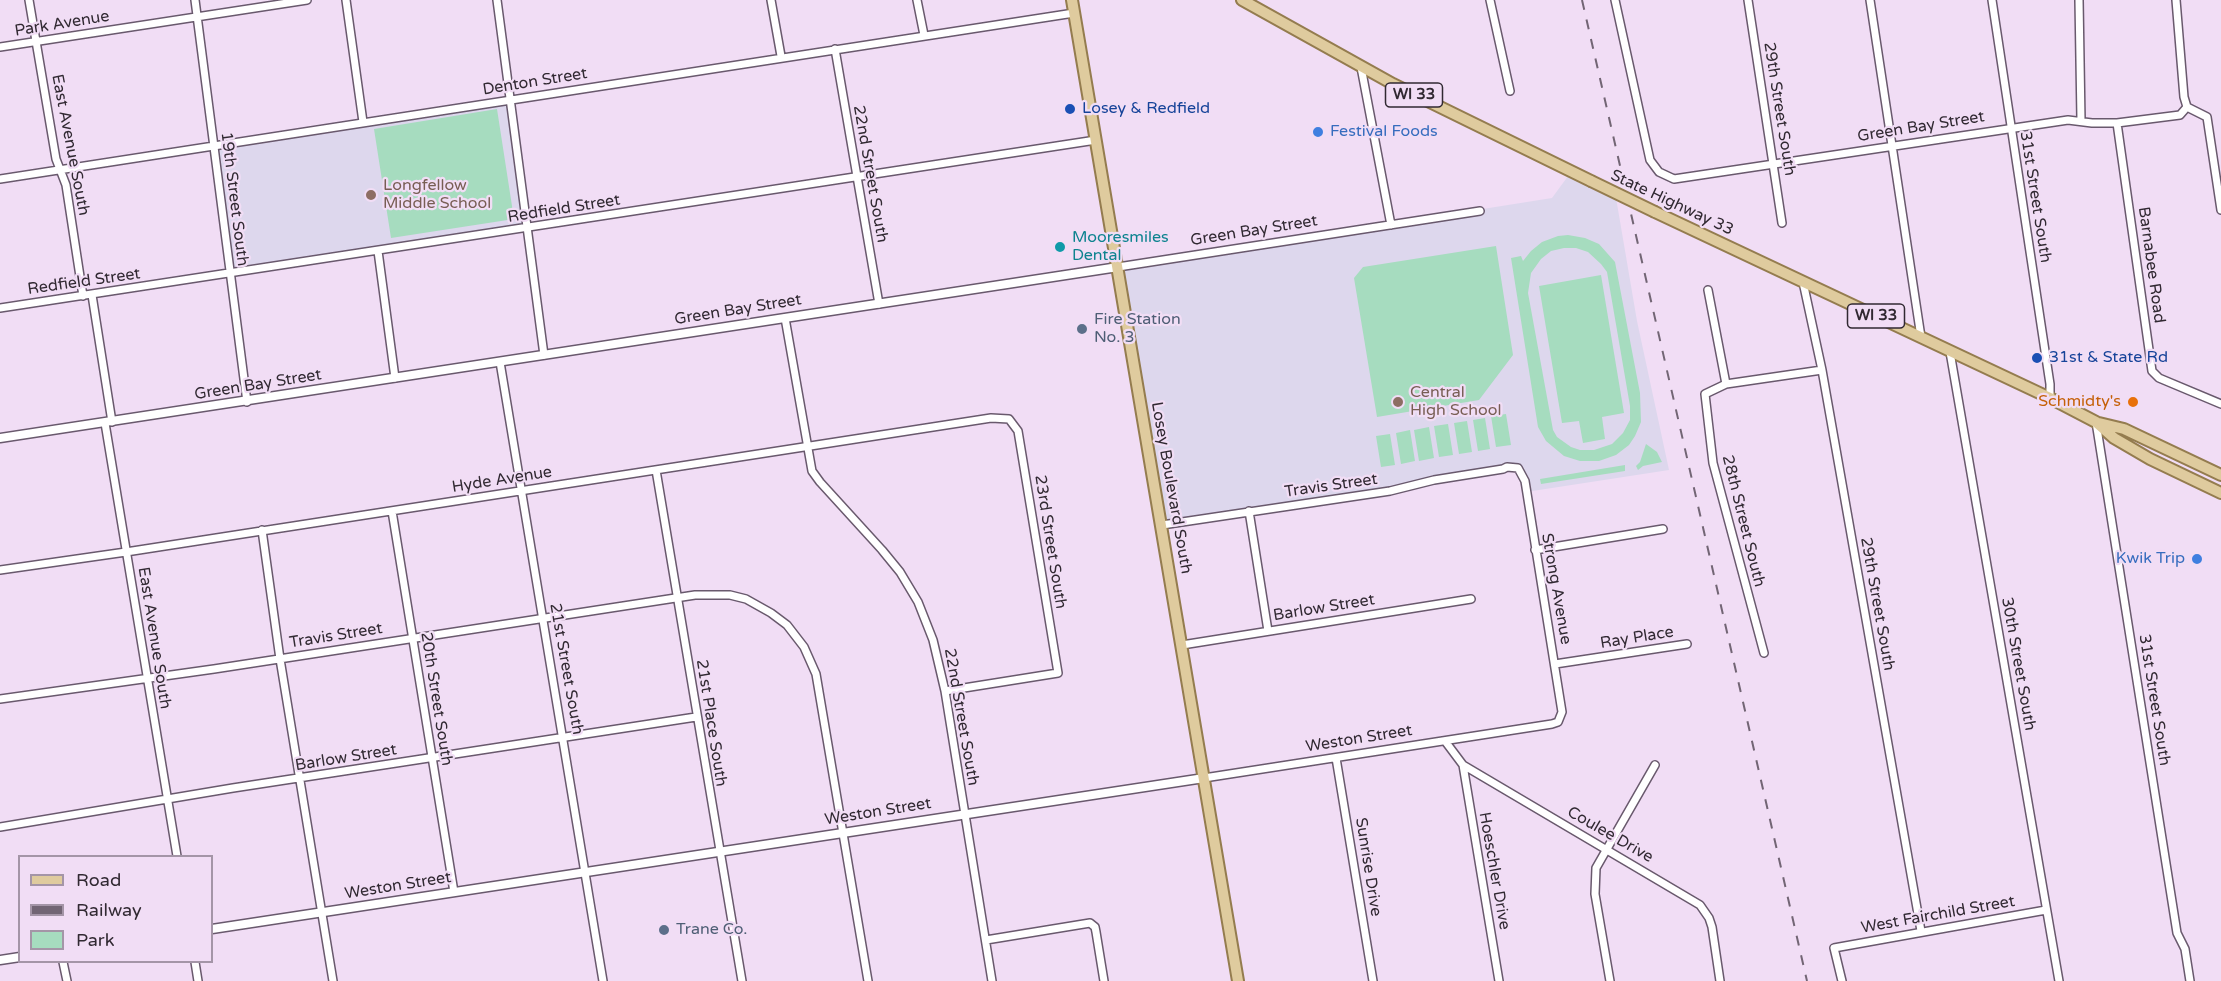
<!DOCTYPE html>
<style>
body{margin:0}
#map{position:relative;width:2221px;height:981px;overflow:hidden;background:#f1ddf5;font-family:"Varela Round",sans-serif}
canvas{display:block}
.legend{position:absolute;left:18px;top:855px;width:195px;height:108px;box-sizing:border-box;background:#f1ddf5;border:2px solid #a495a7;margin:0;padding:8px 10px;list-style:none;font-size:18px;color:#312932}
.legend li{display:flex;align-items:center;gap:12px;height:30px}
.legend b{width:30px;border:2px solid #a495a7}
</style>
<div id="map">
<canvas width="2221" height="981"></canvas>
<ul class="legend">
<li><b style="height:8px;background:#dfcb9e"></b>Road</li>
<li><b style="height:8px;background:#726574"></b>Railway</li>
<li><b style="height:16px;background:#a6dcbf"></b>Park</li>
</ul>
</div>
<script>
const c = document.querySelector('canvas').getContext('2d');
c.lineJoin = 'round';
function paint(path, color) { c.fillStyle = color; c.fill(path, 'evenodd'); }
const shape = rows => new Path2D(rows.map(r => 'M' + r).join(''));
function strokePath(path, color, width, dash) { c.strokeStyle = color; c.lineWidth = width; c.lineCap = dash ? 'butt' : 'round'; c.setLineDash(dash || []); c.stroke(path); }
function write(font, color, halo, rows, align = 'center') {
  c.font = font + ' "Varela Round",sans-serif'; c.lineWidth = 4.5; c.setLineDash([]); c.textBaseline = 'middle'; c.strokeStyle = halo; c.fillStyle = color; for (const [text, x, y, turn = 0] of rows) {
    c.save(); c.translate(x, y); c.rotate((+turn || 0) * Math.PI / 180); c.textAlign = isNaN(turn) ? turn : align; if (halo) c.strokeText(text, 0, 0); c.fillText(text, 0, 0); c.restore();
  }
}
paint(shape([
 [509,99,527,228,230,274,213,146],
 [1571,172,1615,192,1637,321,1669,470,1526,492,1518,468,1162,525,1118,267,1552,198]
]), '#ddd7ed');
paint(shape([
 [497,109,514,219,391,238,374,129],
 [1568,235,1585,238,1599,244,1615,262,1640,393,1641,422,1635,436,1629,445,1616,455,1599,461,1580,461,1564,456,1546,441,1538,427,1511,258,1521,256,1523,261,1531,251,1542,242,1558,236],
 [1564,248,1576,248,1588,252,1601,264,1607,272,1630,406,1630,420,1623,433,1612,444,1594,450,1580,450,1571,447,1557,437,1553,430,1528,293,1531,273,1541,259,1551,251],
 [1496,246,1513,355,1479,400,1377,417,1354,278,1363,267],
 [1601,275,1624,413,1602,417,1605,439,1583,443,1579,421,1562,423,1539,286],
 [1506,414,1511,445,1496,447,1491,416],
 [1485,418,1490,449,1478,451,1473,420],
 [1467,421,1472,452,1459,454,1454,423],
 [1448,424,1453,455,1439,457,1434,426],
 [1429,427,1434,458,1419,461,1414,430],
 [1410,430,1415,461,1401,464,1396,433],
 [1390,434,1395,465,1381,467,1376,436],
 [1646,444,1657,452,1662,462,1643,466,1638,470,1636,466,1640,462],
 [1625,465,1625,471,1541,484,1540,479]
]), '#a6dcbf');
const minor = shape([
 [29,0,56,159,66,185,83,296],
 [195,0,247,402],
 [346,0,363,122],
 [497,0,544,355],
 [771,0,781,56],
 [917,0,924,35],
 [1490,0,1510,91],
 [1615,0,1650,160,1659,172,1674,179,2068,120,2092,123,2117,123,2180,115,2187,107],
 [1748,0,1782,223],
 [1870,0,1921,337],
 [1992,0,2050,384,2050,398],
 [2079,0,2081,120],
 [2176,0,2184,97,2187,107,2207,117,2221,210],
 [0,47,307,0],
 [835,49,879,304],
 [1361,67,1391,225],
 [2117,123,2152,371,2159,378,2221,404],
 [0,179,1074,13],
 [378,251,395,378],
 [1118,267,1480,211],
 [1803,282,1822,370,1921,931],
 [1708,290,1726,384],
 [92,295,112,422],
 [0,308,1096,140],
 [785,318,812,471,820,482,882,550,900,572,918,602,933,640,945,691,992,981],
 [1950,352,2059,981],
 [500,362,603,981],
 [2096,422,2177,933,2185,949,2190,981],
 [105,423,177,856],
 [656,470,742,981],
 [392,511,454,892],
 [1249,511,1268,631],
 [1162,525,1390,491,1434,480,1503,469,1507,467,1518,468,1525,481,1562,712,1558,722,1552,724,1204,778],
 [262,530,280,659,333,981],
 [1535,550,1663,529],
 [0,570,126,552,991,418,1009,419,1018,431,1058,673,945,691],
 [1182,645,1471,599],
 [1764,653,1713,463,1705,394,1726,384,1822,370],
 [1555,664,1687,644],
 [0,699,214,669,695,595,730,595,746,599,771,613,787,625,804,647,816,674,868,981],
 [1445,741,1463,765,1700,905,1709,918,1712,927,1720,981],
 [1336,758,1373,981],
 [1463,765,1499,981],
 [0,827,233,788,696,717],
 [986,940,1090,923,1095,927,1096,932,1104,981],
 [63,962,67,981],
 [195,962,198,981],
 [1610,981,1595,894,1596,868,1655,765],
 [1842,981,1834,948,2046,910]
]);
const tertiary = shape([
 [0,438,1118,267],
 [212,929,1204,778],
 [0,960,20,957]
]);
const primary = shape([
 [1072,0,1238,981],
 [1242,0,1393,84,1591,181],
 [1655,212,2050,398,2096,422,2114,438,2150,459,2221,493],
 [2099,423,2124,429,2221,475]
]);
strokePath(minor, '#69596d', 10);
strokePath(tertiary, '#69596d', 11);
strokePath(primary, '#947c4f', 14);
strokePath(minor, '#fff', 7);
strokePath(tertiary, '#fff', 8);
strokePath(primary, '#dfcb9e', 10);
strokePath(shape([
 [1582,0,1807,981]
]), '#726574', 2, [10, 10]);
const primaryBridge = shape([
 [1591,181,1655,212]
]);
strokePath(primaryBridge, '#947c4f', 14, []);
strokePath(primaryBridge, '#dfcb9e', 10);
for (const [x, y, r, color] of [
 [1070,109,6,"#1a4fb4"],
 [1318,132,6,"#3f7fe0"],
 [371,195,6,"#8d6e63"],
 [1060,247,6,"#0f9aa8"],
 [1082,329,6,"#5c6f8a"],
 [2037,358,6,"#1a4fb4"],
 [1398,402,6,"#8d6e63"],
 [2133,402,6,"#e8710a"],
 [2197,559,6,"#3f7fe0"],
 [664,930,6,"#5c6f8a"]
]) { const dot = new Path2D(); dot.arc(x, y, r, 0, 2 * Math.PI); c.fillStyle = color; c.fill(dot); strokePath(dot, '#f1ddf5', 2); }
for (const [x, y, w] of [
 [1414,95,57],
 [1876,316,57]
]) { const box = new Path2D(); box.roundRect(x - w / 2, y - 12, w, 24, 4.5); c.fillStyle = '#f1ddf5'; c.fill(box); strokePath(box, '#312932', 1.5); }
write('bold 15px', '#312932', null, [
 ["WI 33",1414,95],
 ["WI 33",1876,316]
]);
write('16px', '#312932', '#f1ddf5', [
 ["Park Avenue",62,24,-9],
 ["Denton Street",535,82,-9],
 ["29th Street South",1779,109,81],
 ["Green Bay Street",1921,127,-9],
 ["East Avenue South",70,145,79],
 ["22nd Street South",870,174,80],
 ["31st Street South",2035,197,81],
 ["19th Street South",234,199,83],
 ["State Highway 33",1672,203,25],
 ["Redfield Street",564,209,-9],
 ["Green Bay Street",1254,231,-9],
 ["Barnabee Road",2151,265,82],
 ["Redfield Street",84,282,-8],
 ["Green Bay Street",738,310,-9],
 ["Green Bay Street",258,385,-9],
 ["Hyde Avenue",502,480,-9],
 ["Travis Street",1331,486,-8],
 ["Losey Boulevard South",1171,488,80],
 ["28th Street South",1743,521,76],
 ["23rd Street South",1050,542,81],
 ["Strong Avenue",1556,589,80],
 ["29th Street South",1877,604,80],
 ["Barlow Street",1324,608,-9],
 ["Travis Street",336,636,-9],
 ["East Avenue South",154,638,81],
 ["Ray Place",1637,638,-9],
 ["30th Street South",2018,664,80],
 ["21st Street South",566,669,80],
 ["20th Street South",436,699,81],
 ["31st Street South",2154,700,81],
 ["22nd Street South",961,717,80],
 ["21st Place South",711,723,81],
 ["Weston Street",1359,739,-9],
 ["Barlow Street",346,758,-9],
 ["Weston Street",878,812,-9],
 ["Coulee Drive",1610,835,30],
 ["Sunrise Drive",1368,867,81],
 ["Hoeschler Drive",1494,871,80],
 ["Weston Street",398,886,-9],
 ["West Fairchild Street",1938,915,-10]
]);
write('16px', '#164399', '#f1ddf5', [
 ["Losey & Redfield",1082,109],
 ["31st & State Rd",2049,358]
], 'left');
write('16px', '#366cbe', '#f1ddf5', [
 ["Festival Foods",1330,132],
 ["Kwik Trip",2185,559,"right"]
], 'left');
write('16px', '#785e54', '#f1ddf5', [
 ["Longfellow",383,186],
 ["Middle School",383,204],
 ["Central",1410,393],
 ["High School",1410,411]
], 'left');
write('16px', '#0d838f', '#f1ddf5', [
 ["Mooresmiles",1072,238],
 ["Dental",1072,256]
], 'left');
write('16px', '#4e5e75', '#f1ddf5', [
 ["Fire Station",1094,320],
 ["No. 3",1094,338],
 ["Trane Co.",676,930]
], 'left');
write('16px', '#c56008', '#f1ddf5', [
 ["Schmidty's",2121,402]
], 'right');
</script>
